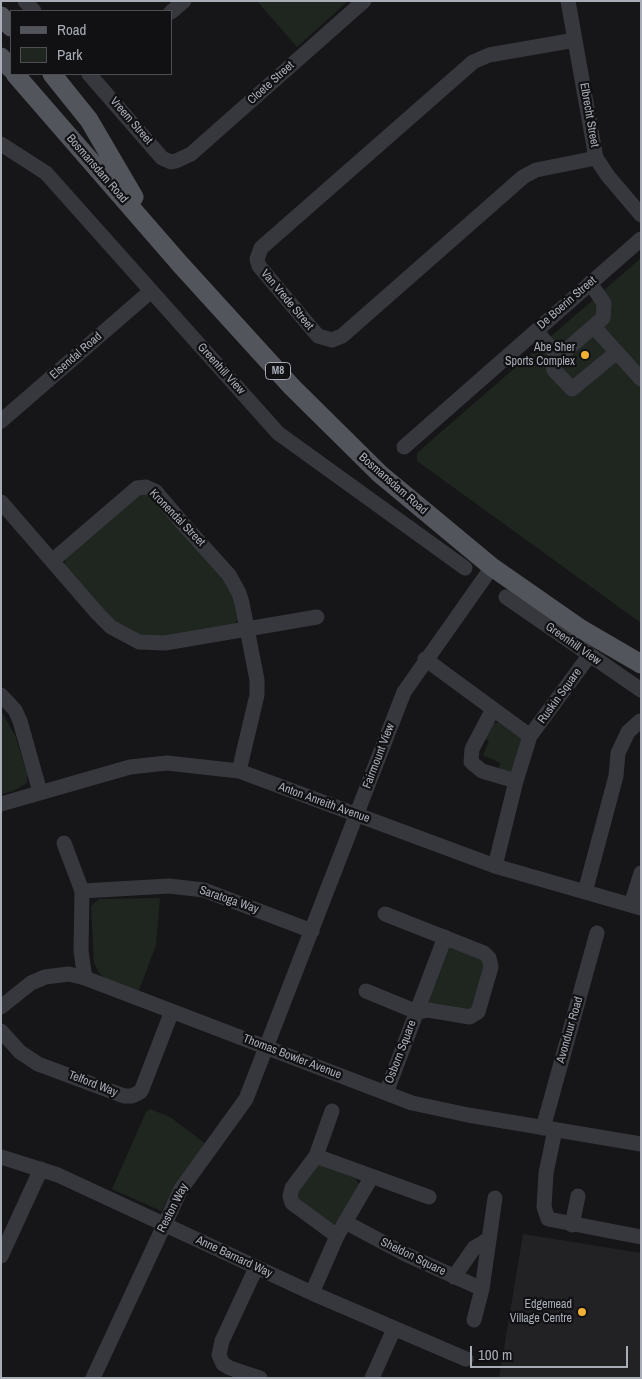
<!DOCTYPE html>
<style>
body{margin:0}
#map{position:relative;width:642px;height:1379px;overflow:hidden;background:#161618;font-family:"Archivo Narrow",sans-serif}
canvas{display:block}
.frame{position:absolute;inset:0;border:2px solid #a8adb8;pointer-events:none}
.legend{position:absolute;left:10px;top:10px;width:162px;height:65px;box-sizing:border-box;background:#111113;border:1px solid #4d4f55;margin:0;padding:6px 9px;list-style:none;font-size:15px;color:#a8adb8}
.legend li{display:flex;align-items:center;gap:10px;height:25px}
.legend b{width:25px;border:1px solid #4d4f55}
.scale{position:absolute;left:470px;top:1346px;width:158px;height:22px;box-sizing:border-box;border:2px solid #a8adb8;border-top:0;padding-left:6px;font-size:15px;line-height:18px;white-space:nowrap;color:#a8adb8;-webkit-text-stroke:4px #111113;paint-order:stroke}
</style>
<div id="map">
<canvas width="642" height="1379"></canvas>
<div class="frame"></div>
<ul class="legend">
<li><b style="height:6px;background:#53555c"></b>Road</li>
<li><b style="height:14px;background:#1e261f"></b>Park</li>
</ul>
<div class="scale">100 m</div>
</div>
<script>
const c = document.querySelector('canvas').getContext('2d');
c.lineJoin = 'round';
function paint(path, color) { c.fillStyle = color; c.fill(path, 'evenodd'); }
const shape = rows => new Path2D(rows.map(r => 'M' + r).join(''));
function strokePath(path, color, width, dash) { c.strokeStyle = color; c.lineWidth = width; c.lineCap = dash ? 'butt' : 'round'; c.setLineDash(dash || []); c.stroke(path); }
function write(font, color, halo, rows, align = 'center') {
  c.font = font + ' "Archivo Narrow",sans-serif'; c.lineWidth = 4.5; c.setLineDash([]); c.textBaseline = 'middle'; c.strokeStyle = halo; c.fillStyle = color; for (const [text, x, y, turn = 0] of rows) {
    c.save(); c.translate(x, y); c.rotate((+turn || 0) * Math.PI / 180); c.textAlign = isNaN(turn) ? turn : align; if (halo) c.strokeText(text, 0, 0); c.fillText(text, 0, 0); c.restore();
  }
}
paint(shape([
 [523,1234,641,1253,641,1378,499,1378]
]), '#222225');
paint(shape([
 [257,1,348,1,297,47],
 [641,258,641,623,417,461,417,453],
 [148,492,232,588,239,619,234,625,148,639,110,618,65,566,65,558,136,494],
 [1,711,15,735,27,774,27,783,13,791,1,794],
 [499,722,522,739,512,772,509,773,497,771,500,763,483,755,489,741,482,737,492,724],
 [160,898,156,945,138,993,110,983,99,973,94,963,91,906,99,899],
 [449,946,486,960,474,1010,428,1005,426,996],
 [150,1109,170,1117,206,1144,179,1179,161,1211,112,1189,146,1112],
 [318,1163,356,1179,360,1186,338,1223,334,1224,331,1225,298,1203,295,1194]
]), '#1e261f');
strokePath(shape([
 [25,1,34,11],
 [568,1,596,158,608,176,641,215],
 [171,12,184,1],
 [575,40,489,55,473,62,261,248,257,259,259,266,318,336,332,340,342,336,523,177,536,170,596,158],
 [89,74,162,158,171,162,176,161,191,154,364,1],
 [1,144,46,173,278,433,465,568],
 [590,283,604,303,603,318,555,360,553,365,554,370,572,389,617,352],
 [594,327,641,379],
 [536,331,559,357],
 [1,421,151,291],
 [404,447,641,239],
 [1,502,98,614,111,627,139,642,165,643,317,617],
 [52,561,137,488,146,487,155,491,185,526,229,575,239,593,242,603,257,680,257,695,239,771],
 [506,597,641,690],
 [425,659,530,736],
 [1,695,15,710,20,721,40,792],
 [493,709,472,749,471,762,482,771,516,781],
 [1,804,130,767,167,763,239,771,495,866,641,908],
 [64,843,82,891,81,951,85,978,412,1103,468,1115,641,1144],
 [495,866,516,781,530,736,589,656],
 [82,891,169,886,204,890,312,931],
 [585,892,616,776,618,753,628,732,640,721],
 [631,905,641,873],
 [366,991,417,1012,428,1010,470,1017,478,1012,491,967,489,958,484,953,385,914],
 [1,1007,31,983,45,977,69,974,85,978],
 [1,1031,20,1052,38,1064,124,1096,132,1096,140,1092,142,1089,172,1011],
 [386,1093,445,937],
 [332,1111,316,1156,292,1188,290,1196,292,1203,337,1236],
 [543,1128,597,933],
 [555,1130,546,1173,544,1207,548,1219,641,1237],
 [316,1156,429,1197],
 [1,1157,58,1175,312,1293,466,1359],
 [345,1222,405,1254,482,1289],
 [572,1225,578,1196],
 [1,1256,41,1169],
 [256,1268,222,1341,219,1355,223,1364,230,1368,260,1378],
 [454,1277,474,1248,489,1239],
 [312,1293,337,1236,371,1178],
 [474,1320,482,1289,495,1198],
 [93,1378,181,1189,246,1099,404,692,492,567],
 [372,1378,394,1329]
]), '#37383d', 15);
strokePath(shape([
 [1,16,11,27],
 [1,57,11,69],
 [15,74,180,264,292,387,380,474,492,567,581,629,641,664],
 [52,74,89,120,134,197]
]), '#53555c', 19);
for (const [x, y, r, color] of [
 [585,355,5,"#f2b134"],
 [582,1312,5,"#f2b134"]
]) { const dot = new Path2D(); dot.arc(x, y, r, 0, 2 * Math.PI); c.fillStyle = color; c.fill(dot); strokePath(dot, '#111113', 2); }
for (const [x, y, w] of [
 [278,371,25]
]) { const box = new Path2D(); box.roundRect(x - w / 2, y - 8.5, w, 17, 4); c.fillStyle = '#111113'; c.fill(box); strokePath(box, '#a8adb8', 1); }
write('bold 11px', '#a8adb8', null, [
 ["M8",278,371]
]);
write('12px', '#a8adb8', '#111113', [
 ["Cloete Street",271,83,-42],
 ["Elbrecht Street",589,115,80],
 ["Vreem Street",131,121,49],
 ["Bosmansdam Road",97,169,49],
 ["Van Vrede Street",287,300,50],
 ["De Boerin Street",567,303,-41],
 ["Elsendal Road",76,356,-41],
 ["Greenhill View",221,369,48],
 ["Bosmansdam Road",393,484,41],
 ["Kronendal Street",177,518,46],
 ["Greenhill View",573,644,35],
 ["Ruskin Square",560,696,-54],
 ["Fairmount View",379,756,-69],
 ["Anton Anreith Avenue",324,803,20],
 ["Saratoga Way",229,900,19],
 ["Avonduur Road",570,1030,-74],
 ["Osborn Square",401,1052,-69],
 ["Thomas Bowler Avenue",292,1057,21],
 ["Telford Way",93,1084,21],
 ["Reston Way",173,1208,-63],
 ["Anne Barnard Way",234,1257,25],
 ["Sheldon Square",413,1257,26]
]);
write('12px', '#a8adb8', '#111113', [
 ["Abe Sher",575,348],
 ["Sports Complex",575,362],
 ["Edgemead",572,1305],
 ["Village Centre",572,1319]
], 'right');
</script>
